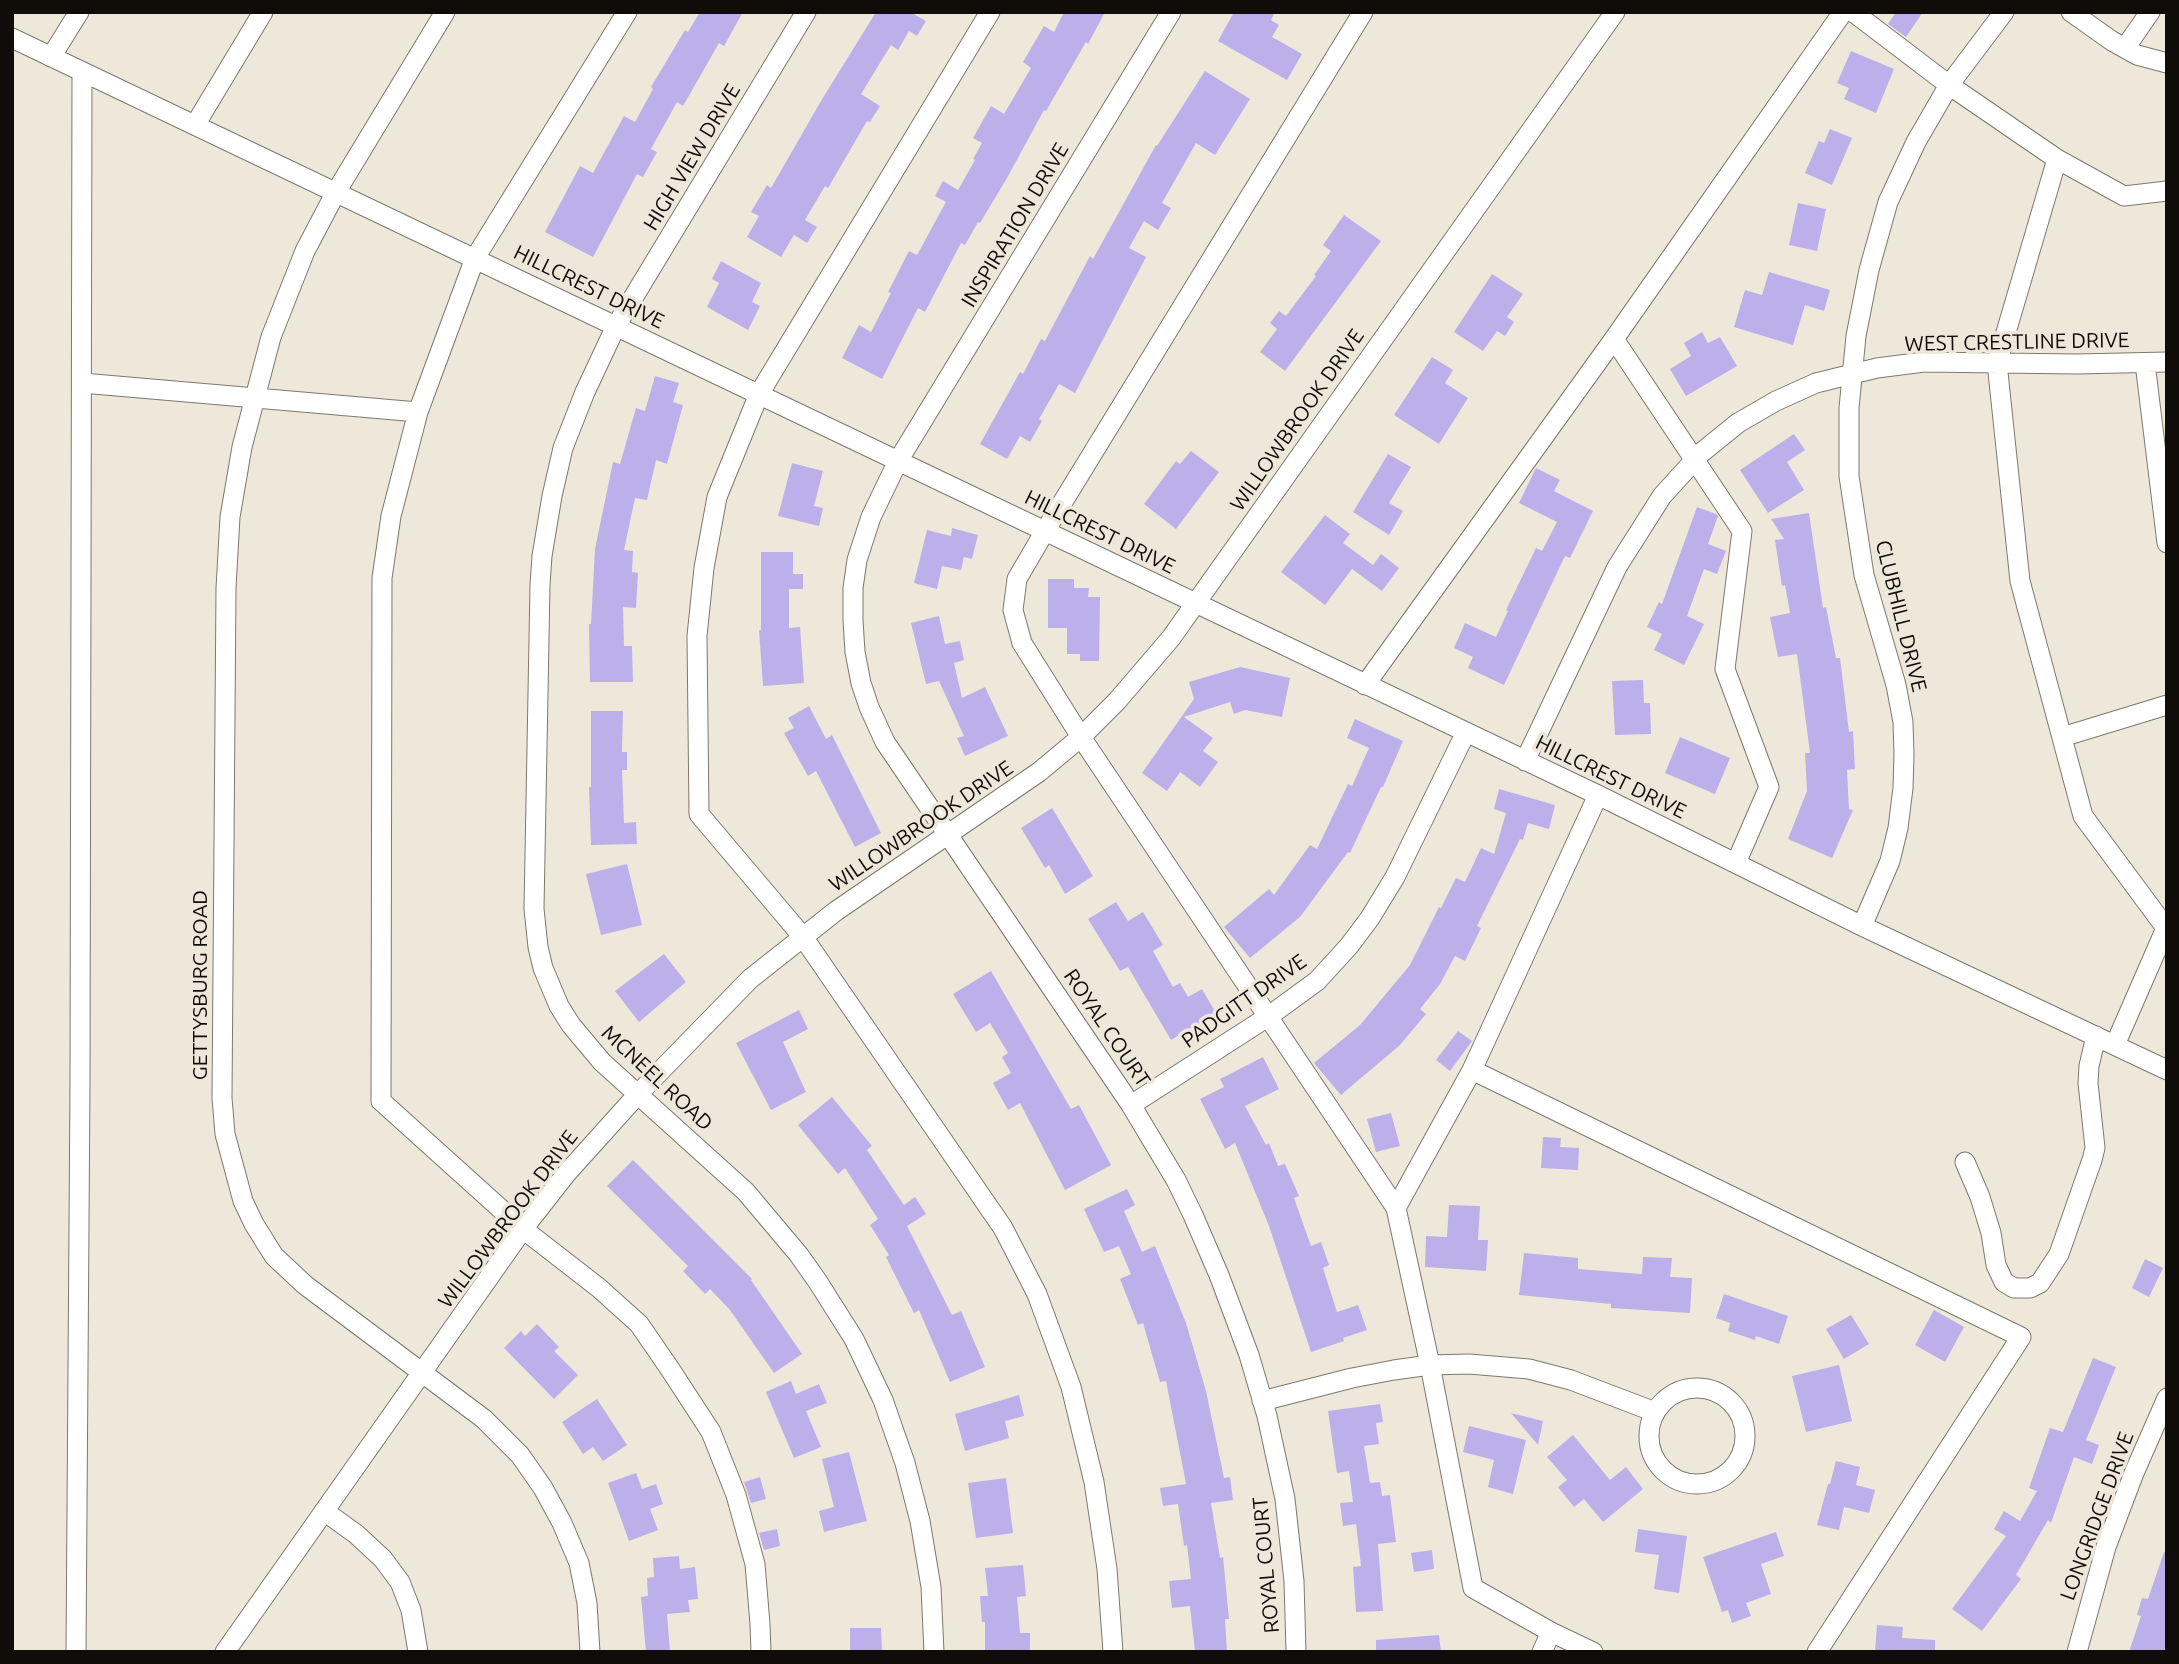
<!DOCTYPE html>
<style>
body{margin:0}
#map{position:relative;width:2179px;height:1664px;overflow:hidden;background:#eee8db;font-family:Ubuntu,sans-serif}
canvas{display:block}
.frame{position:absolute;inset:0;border:14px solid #0f0c09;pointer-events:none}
</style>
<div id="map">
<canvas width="2179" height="1664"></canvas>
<div class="frame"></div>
</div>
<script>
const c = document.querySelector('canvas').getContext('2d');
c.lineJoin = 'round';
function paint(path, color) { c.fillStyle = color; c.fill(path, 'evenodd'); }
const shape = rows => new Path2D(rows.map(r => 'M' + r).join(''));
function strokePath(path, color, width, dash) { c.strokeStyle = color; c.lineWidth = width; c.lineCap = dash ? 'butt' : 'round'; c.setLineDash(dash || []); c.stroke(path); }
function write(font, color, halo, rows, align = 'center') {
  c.font = font + ' Ubuntu,sans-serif'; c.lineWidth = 7; c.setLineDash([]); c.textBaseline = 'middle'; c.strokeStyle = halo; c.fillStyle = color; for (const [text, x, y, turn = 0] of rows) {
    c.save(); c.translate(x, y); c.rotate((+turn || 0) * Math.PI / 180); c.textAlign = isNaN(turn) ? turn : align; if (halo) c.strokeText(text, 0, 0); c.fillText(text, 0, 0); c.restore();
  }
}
paint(shape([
 [700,12,743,12,724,46,719,43,683,106,677,102,651,149,657,152,643,177,637,174,593,257,545,232,580,166,593,173,624,116,635,122,653,89,651,87,685,30,688,32],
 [876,12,910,12,926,21,917,36,909,31,898,50,891,45,861,94,880,106,870,122,867,121,828,188,825,186,805,220,817,227,807,243,794,235,781,257,747,237,759,216,751,212,767,185,771,188,821,101],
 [1064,12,1105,12,1088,44,1086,42,1046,111,1044,110,1007,178,980,223,978,222,965,245,961,243,925,312,918,308,882,379,842,358,859,325,871,332,891,293,888,292,909,251,917,255,946,202,935,196,943,181,958,190,975,160,973,159,982,143,973,138,991,106,1004,114,1031,68,1023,62,1044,26,1054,32],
 [1234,12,1275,12,1271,20,1279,25,1272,37,1302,54,1287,80,1218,41],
 [1896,12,1923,12,1906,37,1888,24],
 [1851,51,1894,69,1876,113,1844,99,1849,88,1837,83],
 [1205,71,1250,99,1215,155,1196,143,1162,203,1171,208,1158,230,1144,221,1129,248,1146,257,1075,393,1059,384,1039,419,1042,421,1030,442,1020,436,1007,459,980,444,1020,372,1023,374,1041,339,1045,341,1090,256,1093,259,1156,145,1157,146],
 [1830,129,1852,138,1832,185,1805,173,1819,141,1824,143],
 [1798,203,1826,209,1817,251,1789,245],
 [1344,215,1381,241,1285,371,1260,352,1277,329,1270,323,1279,311,1286,316,1316,276,1314,275,1331,251,1323,245],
 [721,261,761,283,752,302,760,306,748,330,707,307,719,283,712,279],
 [1769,272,1830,290,1824,311,1805,305,1793,345,1734,327,1745,290,1762,295],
 [1492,274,1523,294,1507,317,1514,322,1505,336,1497,331,1483,351,1454,332],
 [1702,332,1708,343,1720,337,1737,366,1686,396,1670,369,1691,356,1684,343],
 [1432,357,1453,370,1445,383,1468,398,1439,444,1394,415],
 [655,376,679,383,673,402,683,405,667,464,656,460,647,500,635,498,624,550,633,551,632,572,638,573,636,608,623,607,624,646,632,646,633,682,590,682,589,624,591,624,595,549,613,462,620,464,636,408,645,411],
 [1794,434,1805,450,1787,462,1804,490,1768,513,1740,470],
 [1191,451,1219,472,1176,529,1144,504,1176,461,1180,464],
 [1388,454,1411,467,1389,503,1403,511,1389,535,1353,512],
 [792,463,823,471,814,506,823,508,819,526,778,516],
 [1536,468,1560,480,1554,491,1593,511,1570,558,1565,556,1504,685,1468,668,1473,657,1454,648,1465,623,1496,637,1508,611,1506,610,1536,548,1542,551,1557,522,1519,503],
 [1697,507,1716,514,1718,516,1708,544,1726,551,1717,574,1704,569,1687,616,1704,624,1684,665,1654,650,1662,634,1647,627,1659,602,1662,604],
 [1809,513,1823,608,1826,607,1836,658,1840,658,1849,732,1853,731,1855,769,1847,770,1849,809,1853,810,1832,858,1788,839,1807,791,1805,753,1810,753,1797,654,1778,657,1770,617,1790,613,1785,585,1782,586,1775,540,1784,539,1771,519],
 [1325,515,1350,534,1343,543,1373,565,1381,554,1399,568,1382,591,1352,569,1325,605,1281,572],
 [952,528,978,535,972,559,964,557,961,570,942,566,937,589,914,583,927,530,951,536],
 [761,552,793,552,793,574,803,574,803,589,789,589,789,628,800,627,804,683,763,686,759,630,761,630],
 [1048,579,1074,579,1074,588,1089,588,1088,597,1100,597,1099,661,1080,661,1080,654,1067,654,1067,628,1048,628],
 [939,616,945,644,960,641,964,660,954,663,962,698,985,687,1008,736,965,756,957,738,964,736,939,681,926,684,911,623],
 [1240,667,1290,678,1282,717,1245,710,1234,714,1230,702,1184,717,1213,738,1203,751,1218,762,1200,787,1180,772,1167,791,1142,773,1194,699,1189,682],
 [1643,680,1644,703,1650,703,1651,734,1615,735,1612,681],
 [809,706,826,739,832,735,881,833,855,847,816,771,808,776,784,733,794,728,788,718],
 [591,711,623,711,622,752,627,752,627,770,622,770,624,823,636,822,637,844,591,845,589,787,591,787],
 [1355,719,1403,741,1383,787,1381,787,1350,853,1348,852,1300,917,1250,958,1224,927,1269,889,1274,895,1310,845,1317,849,1348,784,1352,786,1369,748,1347,738],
 [1680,737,1730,758,1715,794,1665,773],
 [1499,789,1555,805,1549,829,1528,823,1523,840,1520,839,1477,926,1481,928,1465,961,1455,956,1440,984,1420,1009,1426,1014,1400,1045,1341,1095,1314,1063,1360,1025,1410,965,1439,907,1441,908,1456,878,1465,882,1481,848,1494,854,1506,813,1494,809],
 [1052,808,1093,876,1065,894,1049,865,1045,868,1021,828],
 [627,864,642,925,601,935,586,874],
 [1116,902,1128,921,1143,912,1163,945,1153,951,1173,987,1180,983,1188,997,1202,989,1216,1013,1171,1040,1128,967,1120,971,1088,919],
 [664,954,686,982,639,1022,615,991],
 [991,971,1071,1109,1079,1105,1111,1165,1065,1190,1020,1103,1008,1110,993,1083,1011,1073,1002,1057,1008,1053,990,1023,976,1032,953,994],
 [799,1010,808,1029,783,1042,806,1092,771,1110,736,1043],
 [1458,1031,1472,1041,1450,1071,1436,1060],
 [1263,1057,1279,1089,1245,1106,1266,1145,1269,1143,1278,1166,1285,1164,1299,1196,1294,1198,1311,1246,1321,1242,1329,1265,1323,1268,1337,1312,1358,1305,1367,1330,1343,1338,1344,1341,1311,1352,1269,1226,1235,1143,1225,1149,1200,1099,1224,1087,1220,1079],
 [832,1097,872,1146,867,1150,904,1205,915,1197,926,1214,907,1226,952,1315,961,1311,985,1367,950,1382,919,1310,914,1313,886,1257,889,1255,870,1225,878,1219,845,1168,838,1174,798,1125],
 [1391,1113,1400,1146,1376,1152,1367,1119],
 [1543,1137,1561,1138,1560,1147,1579,1148,1578,1170,1541,1168],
 [633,1160,752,1279,751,1280,802,1354,774,1373,730,1310,710,1289,705,1294,683,1271,688,1266,607,1186],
 [1127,1189,1135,1205,1124,1211,1142,1252,1155,1246,1186,1323,1206,1391,1224,1478,1230,1477,1233,1500,1211,1503,1220,1558,1223,1557,1229,1619,1225,1619,1227,1652,1195,1652,1190,1606,1172,1608,1169,1581,1191,1579,1187,1545,1184,1546,1178,1504,1163,1506,1160,1488,1186,1484,1166,1381,1160,1382,1143,1323,1138,1325,1120,1279,1131,1274,1119,1246,1104,1252,1084,1209],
 [1449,1205,1480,1206,1478,1240,1488,1240,1486,1271,1425,1267,1426,1236,1447,1237],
 [1524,1253,1578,1258,1578,1269,1642,1274,1643,1257,1672,1258,1670,1277,1692,1278,1690,1313,1611,1308,1611,1304,1519,1295],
 [2145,1259,2163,1268,2149,1297,2132,1288],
 [1724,1294,1788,1316,1779,1344,1756,1336,1755,1340,1728,1331,1730,1323,1716,1318],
 [1934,1310,1964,1327,1945,1362,1915,1345],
 [1851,1315,1869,1344,1844,1359,1826,1329],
 [537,1324,559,1347,554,1351,578,1375,554,1399,504,1348,521,1331,525,1336],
 [2093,1358,2116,1367,2086,1440,2099,1445,2092,1464,2074,1457,2051,1523,2048,1520,2016,1575,2021,1579,1982,1631,1952,1609,2006,1536,1994,1529,2004,1511,2020,1521,2037,1491,2029,1488,2050,1428,2063,1432],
 [1839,1365,1852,1421,1806,1432,1792,1376],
 [791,1381,796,1394,819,1384,827,1403,806,1411,821,1447,794,1458,766,1392],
 [1019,1395,1024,1416,1005,1421,1009,1438,965,1451,955,1414],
 [597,1399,627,1445,603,1461,593,1447,583,1454,562,1422],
 [1380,1404,1383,1422,1376,1423,1379,1444,1364,1446,1370,1483,1380,1482,1382,1496,1390,1495,1396,1542,1378,1544,1383,1611,1356,1612,1353,1567,1361,1566,1356,1524,1343,1526,1340,1503,1353,1502,1349,1471,1337,1473,1328,1411],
 [1511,1413,1543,1421,1538,1445],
 [1469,1426,1526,1440,1513,1494,1488,1487,1494,1460,1463,1452],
 [1573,1435,1610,1480,1626,1467,1643,1489,1603,1522,1584,1499,1574,1507,1558,1487,1567,1480,1547,1457],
 [849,1452,867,1521,824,1532,819,1511,834,1507,822,1459],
 [1836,1461,1860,1467,1856,1485,1875,1490,1869,1513,1844,1507,1839,1530,1817,1525,1828,1484,1830,1484],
 [636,1473,642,1489,656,1484,663,1504,650,1509,658,1530,629,1541,608,1483],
 [760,1477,766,1499,751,1503,744,1482],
 [1006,1478,1013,1533,976,1538,968,1483],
 [777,1529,780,1546,764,1550,759,1533],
 [1638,1529,1687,1536,1679,1593,1654,1589,1659,1555,1635,1552],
 [1776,1532,1784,1556,1761,1564,1771,1594,1746,1603,1751,1616,1732,1623,1728,1610,1722,1612,1703,1557],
 [1432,1550,1434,1569,1414,1572,1411,1553],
 [2164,1552,2167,1552,2167,1652,2129,1652,2141,1616,2137,1615,2142,1598,2148,1599],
 [679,1556,680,1569,695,1567,698,1599,688,1600,690,1612,667,1614,670,1652,646,1652,641,1597,648,1596,647,1578,654,1577,653,1558],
 [1023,1565,1026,1596,1017,1597,1020,1633,1030,1633,1030,1652,985,1652,985,1622,982,1622,980,1596,988,1596,985,1568],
 [1877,1625,1903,1627,1902,1638,1935,1640,1935,1652,1875,1652],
 [850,1628,881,1628,882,1652,850,1652],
 [1439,1635,1441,1652,1376,1652,1376,1640]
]), '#bdb0ea');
const minor = shape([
 [445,12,336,192,305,251,271,337,242,447,230,517,226,588,222,1098,225,1134,243,1201,254,1224,274,1256,305,1285,484,1419,520,1455,543,1488,562,1523,579,1563,587,1603,590,1652],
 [627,12,475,258,418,412,391,516,382,578,381,1101,523,1229,599,1288,639,1324,670,1369,711,1432,736,1495,755,1564,760,1624,761,1652],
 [806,12,616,326,585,392,563,448,552,496,542,556,540,585,534,909,538,947,543,968,559,1006,571,1025,602,1062,746,1192,799,1255,818,1282,854,1339,883,1400,905,1463,920,1521,931,1587,934,1652],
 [990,12,759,394,717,497,704,568,697,636,699,814,803,937,1003,1228,1037,1294,1071,1387,1094,1482,1107,1569,1113,1652],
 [1171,12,898,461,871,517,857,560,853,588,853,620,855,652,861,683,869,707,885,742,1131,1105,1176,1180,1193,1215,1219,1275,1249,1355,1267,1416,1285,1499,1294,1581,1296,1652],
 [1363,12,1045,531,1017,579,1013,610,1022,643,1081,737,1396,1208],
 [1853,12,1949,85,2057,159,2124,196,2167,191],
 [2071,12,2112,41,2137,55,2167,63],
 [12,38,1598,795,1862,926,2167,1070],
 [2125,48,2150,12],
 [51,57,79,12],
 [195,125,263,12],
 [2057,159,1997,363,2020,581,2083,816,2166,928,2115,1045],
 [1614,339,1742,531,1725,669,1769,787,1736,863],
 [2145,363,2167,543],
 [82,383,418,412],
 [1365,685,1614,339,1843,12],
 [2062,737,2167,705],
 [1525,761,1617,567,1662,496,1701,453,1738,423,1776,401,1816,383,1877,368,1924,362,2077,364,2167,362],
 [1862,926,1890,861,1898,828,1903,788,1904,755,1903,722,1896,685,1864,575,1849,476,1849,408,1856,336,1869,270,1888,202,1916,142,1949,85,2004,12],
 [1472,1070,2021,1337,1817,1652],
 [1131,1105,1269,1016,1317,981,1349,946,1370,918,1395,877,1466,732],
 [1965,1162,1980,1197,1991,1233,1996,1265,2004,1282,2014,1288,2030,1288,2040,1283,2059,1254,2092,1160,2095,1148,2088,1083,2089,1066,2096,1036],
 '1649 1436a48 48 0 1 1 96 0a48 48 0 1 1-96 0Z',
 [1262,1401,1352,1378,1394,1370,1430,1365,1469,1364,1529,1369,1571,1380,1655,1412],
 [324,1511,356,1534,383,1559,400,1582,411,1610,418,1652],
 [1551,1632,1473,1588,1430,1365,1396,1208,1472,1070,1598,795],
 [76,1652,80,1082,82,72],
 [225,1652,523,1229,566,1174,638,1094,750,979,836,911,1039,772,1081,737,1117,701,1171,638,1615,12],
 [1542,1652,1551,1632,1593,1652],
 [2077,1652,2106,1547,2134,1473,2167,1398]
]);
strokePath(minor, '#7e786d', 21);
strokePath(minor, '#fff', 19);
write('21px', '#0f0c09', '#eee8db', [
 ["HIGH VIEW DRIVE",692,157,-59],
 ["INSPIRATION DRIVE",1015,225,-59],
 ["HILLCREST DRIVE",589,287,26],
 ["WEST CRESTLINE DRIVE",2017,342,-1],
 ["WILLOWBROOK DRIVE",1297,420,-55],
 ["HILLCREST DRIVE",1100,532,26],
 ["CLUBHILL DRIVE",1901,616,76],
 ["HILLCREST DRIVE",1611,777,26],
 ["WILLOWBROOK DRIVE",921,826,-34],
 ["GETTYSBURG ROAD",200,985,-90],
 ["PADGITT DRIVE",1244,1001,-35],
 ["ROYAL COURT",1107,1028,56],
 ["MCNEEL ROAD",657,1078,43],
 ["WILLOWBROOK DRIVE",508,1219,-53],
 ["LONGRIDGE DRIVE",2097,1516,-70],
 ["ROYAL COURT",1266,1565,-95]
]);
</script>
